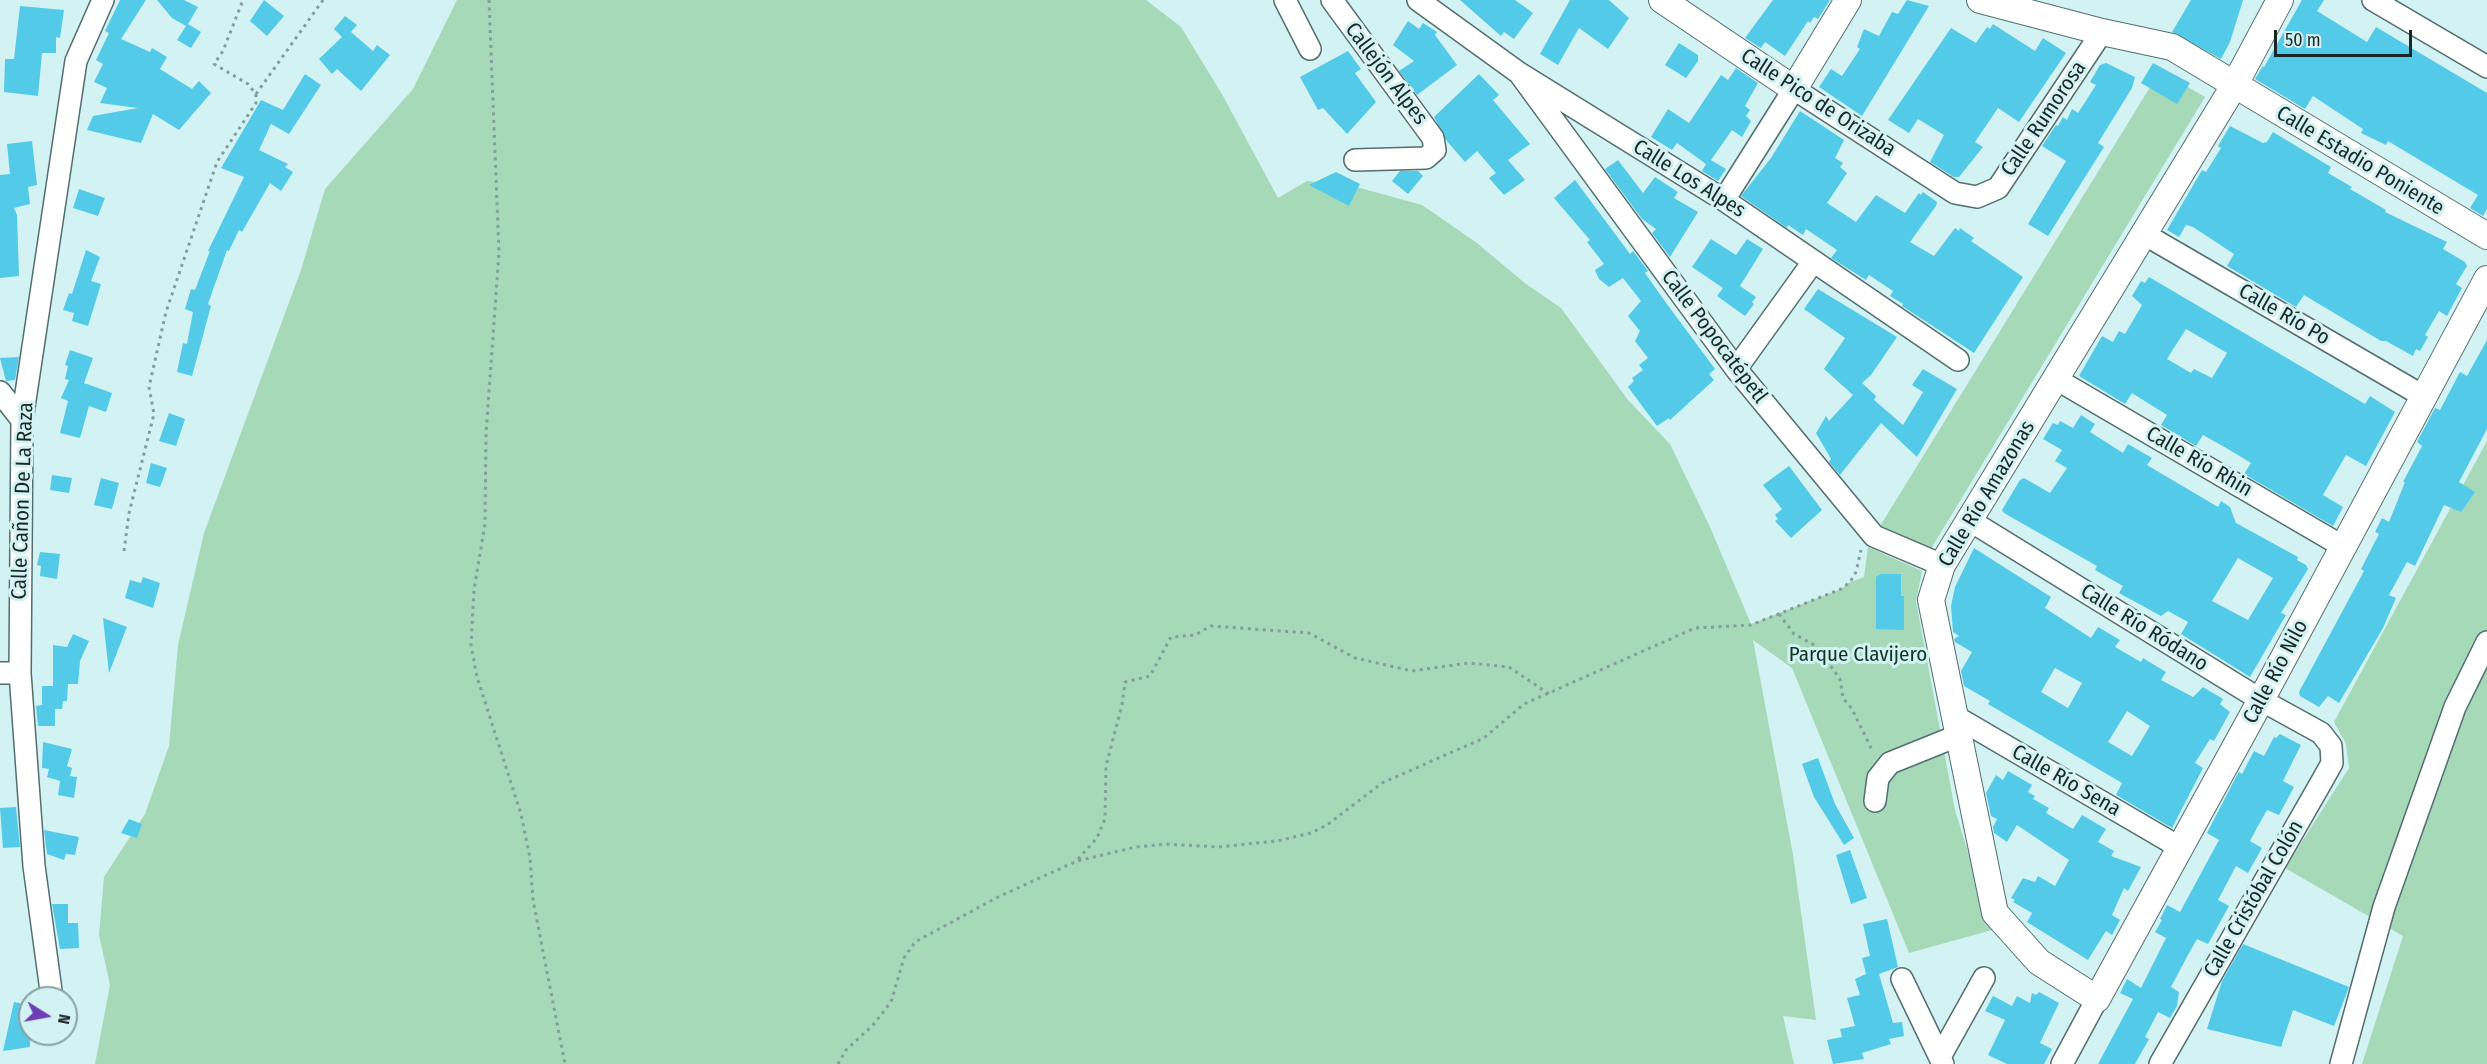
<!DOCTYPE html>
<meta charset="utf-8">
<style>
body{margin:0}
#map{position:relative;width:2487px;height:1064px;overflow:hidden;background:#d3f2f3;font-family:"Fira Sans Condensed",sans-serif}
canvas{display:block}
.north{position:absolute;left:18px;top:986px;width:60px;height:60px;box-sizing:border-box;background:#d3f2f3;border:2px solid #89a1a1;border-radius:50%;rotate:101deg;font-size:16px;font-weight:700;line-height:24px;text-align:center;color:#1b2727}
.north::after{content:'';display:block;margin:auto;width:21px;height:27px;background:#6e3eb6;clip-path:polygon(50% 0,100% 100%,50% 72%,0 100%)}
.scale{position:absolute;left:2274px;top:30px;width:138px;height:27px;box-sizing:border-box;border:3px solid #1b2727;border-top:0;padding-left:8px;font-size:18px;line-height:21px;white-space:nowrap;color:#1b2727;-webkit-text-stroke:4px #d3f2f3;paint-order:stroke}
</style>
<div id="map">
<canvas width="2487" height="1064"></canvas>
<div class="north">N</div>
<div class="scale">50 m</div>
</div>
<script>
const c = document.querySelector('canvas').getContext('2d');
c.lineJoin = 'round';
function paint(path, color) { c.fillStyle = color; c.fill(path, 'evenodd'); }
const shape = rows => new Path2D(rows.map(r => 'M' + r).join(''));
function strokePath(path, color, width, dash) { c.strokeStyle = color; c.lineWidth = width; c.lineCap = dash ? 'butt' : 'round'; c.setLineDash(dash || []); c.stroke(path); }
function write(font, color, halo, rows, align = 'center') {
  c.font = font + ' "Fira Sans Condensed",sans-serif'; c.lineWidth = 6; c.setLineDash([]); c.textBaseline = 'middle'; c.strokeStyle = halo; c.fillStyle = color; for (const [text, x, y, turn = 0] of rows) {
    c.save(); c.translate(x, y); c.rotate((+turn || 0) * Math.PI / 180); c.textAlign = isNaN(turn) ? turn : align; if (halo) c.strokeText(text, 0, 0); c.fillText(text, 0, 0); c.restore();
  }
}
paint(shape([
 [457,0,1146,0,1181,27,1223,96,1278,198,1307,181,1349,185,1422,205,1477,243,1526,284,1561,308,1628,400,1670,444,1710,527,1751,624,1841,589,1850,582,1864,577,1868,547,1922,571,1916,601,1955,810,1992,930,1909,953,1792,668,1753,640,1793,855,1816,1020,1783,1016,1794,1064,95,1064,110,985,99,935,104,877,145,814,169,746,178,645,204,533,301,270,325,189,413,89],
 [2160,71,2205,97,1929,552,1877,531],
 [2487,441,2487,1064,2362,1064,2403,936,2285,868,2349,768,2346,744,2334,722]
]), '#a5d9b8');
paint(shape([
 [120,0,146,0,121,39,150,52,152,48,167,57,160,69,192,89,199,81,211,93,179,130,153,114,141,143,87,130,93,116,138,108,100,103,107,88,94,82,103,64,96,60,109,33,105,31],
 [157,0,184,0,198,7,188,24,201,32,191,48,177,40,186,26,172,18],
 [264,0,284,16,267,36,250,21],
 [1460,0,1515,0,1533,13,1514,39,1504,32,1501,36],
 [1570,0,1609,0,1629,18,1608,49,1579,28,1558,65,1540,54],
 [1773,0,1830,0,1818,19,1814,17,1810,23,1808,21,1785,56,1765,42,1761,48,1745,38],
 [1907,0,1929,6,1862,116,1819,87,1831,69,1842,76,1860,49,1857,47,1864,29,1879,36,1892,12,1898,14],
 [2191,0,2243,0,2230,42,2221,59,2172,32],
 [2302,0,2324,0,2317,11,2359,37,2367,42,2376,27,2487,93,2487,209,2483,216,2470,208,2478,195,2388,141,2386,145,2361,133,2363,129,2313,96,2305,109,2255,79,2263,66,2264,67],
 [20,6,64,10,60,38,56,37,56,53,42,53,38,96,4,92,5,59,14,59],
 [345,16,357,25,351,32,373,51,377,45,390,55,361,91,337,69,332,74,319,59,342,37,334,29],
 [1408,21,1419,29,1423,23,1437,32,1435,35,1457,65,1417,95,1399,71,1414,61,1393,45],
 [1993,24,2035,51,2043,38,2066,53,2019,122,1998,108,1975,142,1983,147,1959,177,1954,177,1930,162,1944,135,1918,119,1909,133,1888,120,1951,28,1976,43,1987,27,1990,29],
 [1679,43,1698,55,1698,61,1686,78,1665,65],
 [1348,51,1361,69,1355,73,1376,102,1347,134,1323,108,1318,110,1300,77],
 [2106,63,2135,77,2132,88,2098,143,2104,147,2048,236,2028,224,2066,161,2042,146,2056,125,2058,126,2063,117,2067,120,2072,109,2078,113,2096,85,2090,82,2100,65],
 [2153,63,2190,83,2177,104,2141,83],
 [1736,68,1758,83,1745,106,1750,110,1746,116,1751,121,1742,137,1732,130,1711,160,1726,169,1718,181,1702,171,1706,164,1677,143,1672,150,1651,137,1668,109,1689,123,1721,75,1728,80],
 [305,74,321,85,289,134,271,124,259,150,288,164,285,167,293,172,281,191,270,183,242,232,239,230,229,251,227,250,208,304,211,306,192,376,177,372,183,343,187,344,193,312,185,309,191,289,195,290,210,251,208,251,244,177,221,168,261,100,283,110],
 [1479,74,1499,95,1493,100,1530,144,1508,160,1525,180,1504,195,1489,178,1496,173,1477,151,1465,162,1446,140,1434,117],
 [1800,111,1844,140,1835,158,1843,163,1840,167,1847,173,1827,203,1856,222,1876,195,1905,213,1919,193,1921,195,1923,192,1937,202,1936,206,1910,242,1934,256,1955,228,1959,231,1960,228,1974,238,1971,241,2023,277,1974,353,1902,306,1903,304,1890,296,1893,291,1869,275,1866,280,1831,258,1837,250,1806,229,1803,235,1788,225,1787,228,1741,196,1771,158],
 [2230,126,2263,143,2267,142,2273,132,2331,167,2328,173,2352,187,2350,189,2386,210,2385,212,2447,242,2443,249,2465,262,2467,266,2456,284,2462,288,2447,316,2439,311,2425,335,2428,337,2420,351,2416,349,2413,356,2386,341,2381,341,2304,295,2296,307,2227,266,2234,254,2193,227,2186,225,2179,237,2167,230,2202,170,2206,172,2221,148,2218,146],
 [32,141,37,185,28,187,30,204,14,208,17,215,19,276,0,278,0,175,10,174,7,144],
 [1618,160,1643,193,1655,177,1678,192,1674,198,1698,212,1670,257,1652,233,1656,229,1642,219,1605,169],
 [1400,171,1418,171,1423,176,1408,194,1392,181],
 [1336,172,1360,184,1349,206,1309,185],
 [1575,180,1630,254,1633,251,1648,271,1645,273,1664,300,1715,369,1709,374,1714,380,1670,420,1669,418,1657,426,1628,387,1634,381,1632,378,1643,370,1639,365,1648,358,1635,341,1640,331,1628,316,1641,301,1623,278,1609,287,1599,279,1595,270,1604,264,1587,242,1590,240,1554,198],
 [79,189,105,198,98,216,73,208],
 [1711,239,1736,255,1747,239,1763,249,1740,286,1756,297,1752,302,1754,304,1745,316,1717,296,1723,288,1692,267],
 [86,250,100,257,91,281,101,284,88,326,72,321,74,313,63,310,69,293,72,294],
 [2149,277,2365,404,2370,396,2395,412,2366,466,2346,455,2323,495,2343,507,2333,526,2244,474,2251,463,2228,449,2203,435,2196,446,2161,425,2167,415,2132,393,2125,404,2079,376,2102,336,2113,342,2119,331,2125,334,2142,305,2132,296,2141,281,2145,283],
 [2186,329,2227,353,2212,378,2194,369,2191,373,2167,359],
 [1818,289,1897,337,1871,375,1862,383,1876,396,1874,400,1903,425,1923,392,1912,385,1923,369,1957,389,1917,457,1881,423,1840,475,1829,462,1831,459,1816,433,1826,416,1829,421,1853,395,1824,369,1845,338,1804,309],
 [2487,340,2487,429,2459,482,2475,492,2461,512,2444,505,2415,566,2407,562,2389,595,2396,598,2383,628,2339,703,2328,696,2319,707,2300,696,2299,692,2364,571,2361,569,2379,534,2375,532,2382,518,2389,522,2405,482,2403,482,2422,446,2417,442,2435,408,2440,410,2460,372,2467,376],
 [70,350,93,358,84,383,112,393,106,412,89,406,80,438,60,433,68,401,61,398,69,380,65,379,68,366,65,365],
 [19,357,15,380,6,381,0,358],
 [169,413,185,419,176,446,159,441],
 [2081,415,2095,424,2090,432,2123,453,2128,444,2152,458,2147,465,2218,507,2221,501,2230,507,2236,523,2298,557,2297,560,2306,565,2308,569,2281,613,2286,615,2250,677,2181,634,2188,622,2168,611,2161,616,2119,593,2123,586,2095,570,2097,566,2004,513,2002,510,2020,480,2024,478,2050,493,2067,468,2055,461,2062,450,2043,439,2053,423,2058,425,2060,421,2073,428],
 [2238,558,2273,578,2248,620,2212,601],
 [151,463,167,468,160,487,146,483],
 [1789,466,1822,510,1791,538,1775,521,1778,519,1775,515,1782,509,1763,485],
 [52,475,72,478,69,493,50,490],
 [101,478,119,483,112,509,94,505],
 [1974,548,2051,597,2045,608,2091,638,2098,627,2120,640,2115,647,2141,662,2143,658,2166,672,2161,680,2193,697,2203,687,2223,699,2220,704,2230,712,2214,741,2210,739,2195,763,2203,768,2172,828,2116,795,2122,783,1988,704,1990,701,1964,686,1961,671,1972,652,1955,642,1954,639,1959,636,1953,632,1951,606,1955,587],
 [2055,668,2082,683,2068,708,2041,692],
 [2127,711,2150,726,2132,756,2108,742],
 [40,552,60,554,57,579,40,576,41,566,37,565],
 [1881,574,1901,574,1901,596,1904,596,1904,630,1876,629,1876,577],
 [143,577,160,583,153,608,125,598,130,580,141,583],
 [103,618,127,627,109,673],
 [73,634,89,641,80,661,78,684,68,684,67,701,63,701,62,709,55,709,55,726,38,726,36,706,42,705,42,686,53,686,53,645,67,647],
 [2280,734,2301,745,2283,781,2294,787,2279,815,2267,810,2258,826,2250,841,2262,848,2248,873,2236,866,2218,900,2229,906,2208,944,2197,939,2189,953,2171,987,2179,992,2177,1006,2170,1018,2158,1012,2145,1037,2149,1039,2135,1064,2098,1064,2133,999,2120,993,2127,979,2141,988,2166,938,2155,932,2162,920,2160,919,2167,905,2180,912,2219,840,2207,833,2236,777,2239,772,2242,774,2254,751,2264,756,2274,737,2276,738],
 [43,742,72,749,67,766,72,768,70,776,77,777,74,798,58,795,60,781,47,777,49,769,42,768],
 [1818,758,1835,804,1854,838,1844,845,1814,797,1802,764],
 [2008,771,2032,785,2028,792,2035,796,2033,799,2049,808,2046,813,2073,829,2082,815,2106,829,2098,842,2114,851,2111,856,2141,867,2128,891,2124,888,2112,915,2120,920,2112,935,2106,931,2088,960,2027,922,2032,913,2013,902,2015,900,2011,898,2023,878,2035,882,2038,876,2055,886,2069,860,2017,825,2007,842,1994,833,1993,827,1997,819,1991,816,1986,793,1996,775,2003,780],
 [16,807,20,847,3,848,0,808],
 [129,819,142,824,137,838,121,833],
 [44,830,79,837,75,855,66,854,64,860,47,854],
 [1850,850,1867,898,1851,904,1836,855],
 [52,904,68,904,68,923,78,923,79,948,60,949],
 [1887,919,1898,967,1879,974,1893,1023,1902,1022,1904,1036,1889,1039,1891,1044,1862,1053,1864,1059,1833,1064,1827,1040,1842,1037,1840,1029,1855,1026,1847,998,1860,995,1855,979,1866,974,1862,958,1870,956,1863,924],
 [2243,944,2349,987,2334,1026,2293,1010,2281,1047,2207,1029,2222,981],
 [2039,992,2059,1003,2040,1043,2052,1049,2044,1064,2007,1064,1988,1055,2005,1020,1985,1011,1993,996,2012,1006,2017,996,2030,1003,2032,993,2036,995],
 [14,1002,30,1005,30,1047,3,1051]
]), '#53cae8');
const minor = shape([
 [1285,0,1310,49],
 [1332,0,1433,138,1435,150,1426,158,1355,160],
 [1418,0,1519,73,1724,200,1958,360],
 [2373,0,2487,67],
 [1519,73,1736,369,1874,536,1942,565],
 [1724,200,1794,89,1955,193,1977,197,1998,188,2102,32],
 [2144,234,2423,396],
 [1736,369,1813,262],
 [2056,379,2342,546],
 [0,392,22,420],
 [1969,520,2261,700,2321,733,2331,746,2332,763,2322,781,2160,1064],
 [0,673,20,673],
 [1953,715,2179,847],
 [1875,801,1878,778,1890,763,1957,736],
 [1902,979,1943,1064],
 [52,998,34,866,20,673,22,420,76,61,103,0],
 [1940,1057,1984,978],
 [2062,1064,2097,999],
 [2341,1064,2384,907,2455,707,2487,642]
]);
const tertiary = shape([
 [1662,0,1794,89,1848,0],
 [1980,0,2102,32,2172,47,2487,236],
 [2280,0,2234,86,1942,565,1931,600,1995,913,2039,962,2097,999,2261,700,2487,279]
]);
strokePath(minor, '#526e6f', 24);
strokePath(tertiary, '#526e6f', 28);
strokePath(shape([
 [489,0,499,253,486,433,485,524,474,590,471,645,477,677,521,814,530,858,533,900,565,1064],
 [256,94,323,0],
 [124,551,129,513,154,414,149,387,166,312,217,162,256,103,256,94,248,84,214,64,223,51,243,0],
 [1779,614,1794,634,1816,646,1840,679,1843,698,1852,709,1873,752],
 [1078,859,1097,838,1105,819,1106,766,1122,705,1125,682,1150,676,1171,637,1195,635,1211,626,1309,633,1355,658,1412,671,1468,663,1509,667,1549,694],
 [838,1064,846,1050,873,1025,891,1002,904,958,915,942,998,897,1077,861,1136,847,1166,844,1218,847,1277,841,1311,833,1327,825,1382,783,1484,738,1524,704,1695,628,1751,625,1841,589,1850,582,1856,572,1861,550]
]), '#869d9e', 3, [3, 4.5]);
strokePath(minor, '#fff', 21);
strokePath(tertiary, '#fff', 26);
write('21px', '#1b2727', '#d3f2f3', [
 ["Callejón Alpes",1386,74,53],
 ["Calle Pico de Orizaba",1818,103,33],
 ["Calle Rumorosa",2044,119,-56],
 ["Calle Estadio Poniente",2360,161,31],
 ["Calle Los Alpes",1689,179,32],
 ["Calle Río Po",2284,315,30],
 ["Calle Popocatépetl",1714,337,53],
 ["Calle Río Rhin",2199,462,30],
 ["Calle Río Amazonas",1987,494,-59],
 ["Calle Cañon De La Raza",23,501,-88],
 ["Calle Río Ródano",2144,628,32],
 ["Calle Río Nilo",2276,672,-62],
 ["Calle Río Sena",2066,781,30],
 ["Calle Cristóbal Colón",2254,899,-60]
]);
write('21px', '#113622', '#d3f2f3', [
 ["Parque Clavijero",1858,655]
]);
</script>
